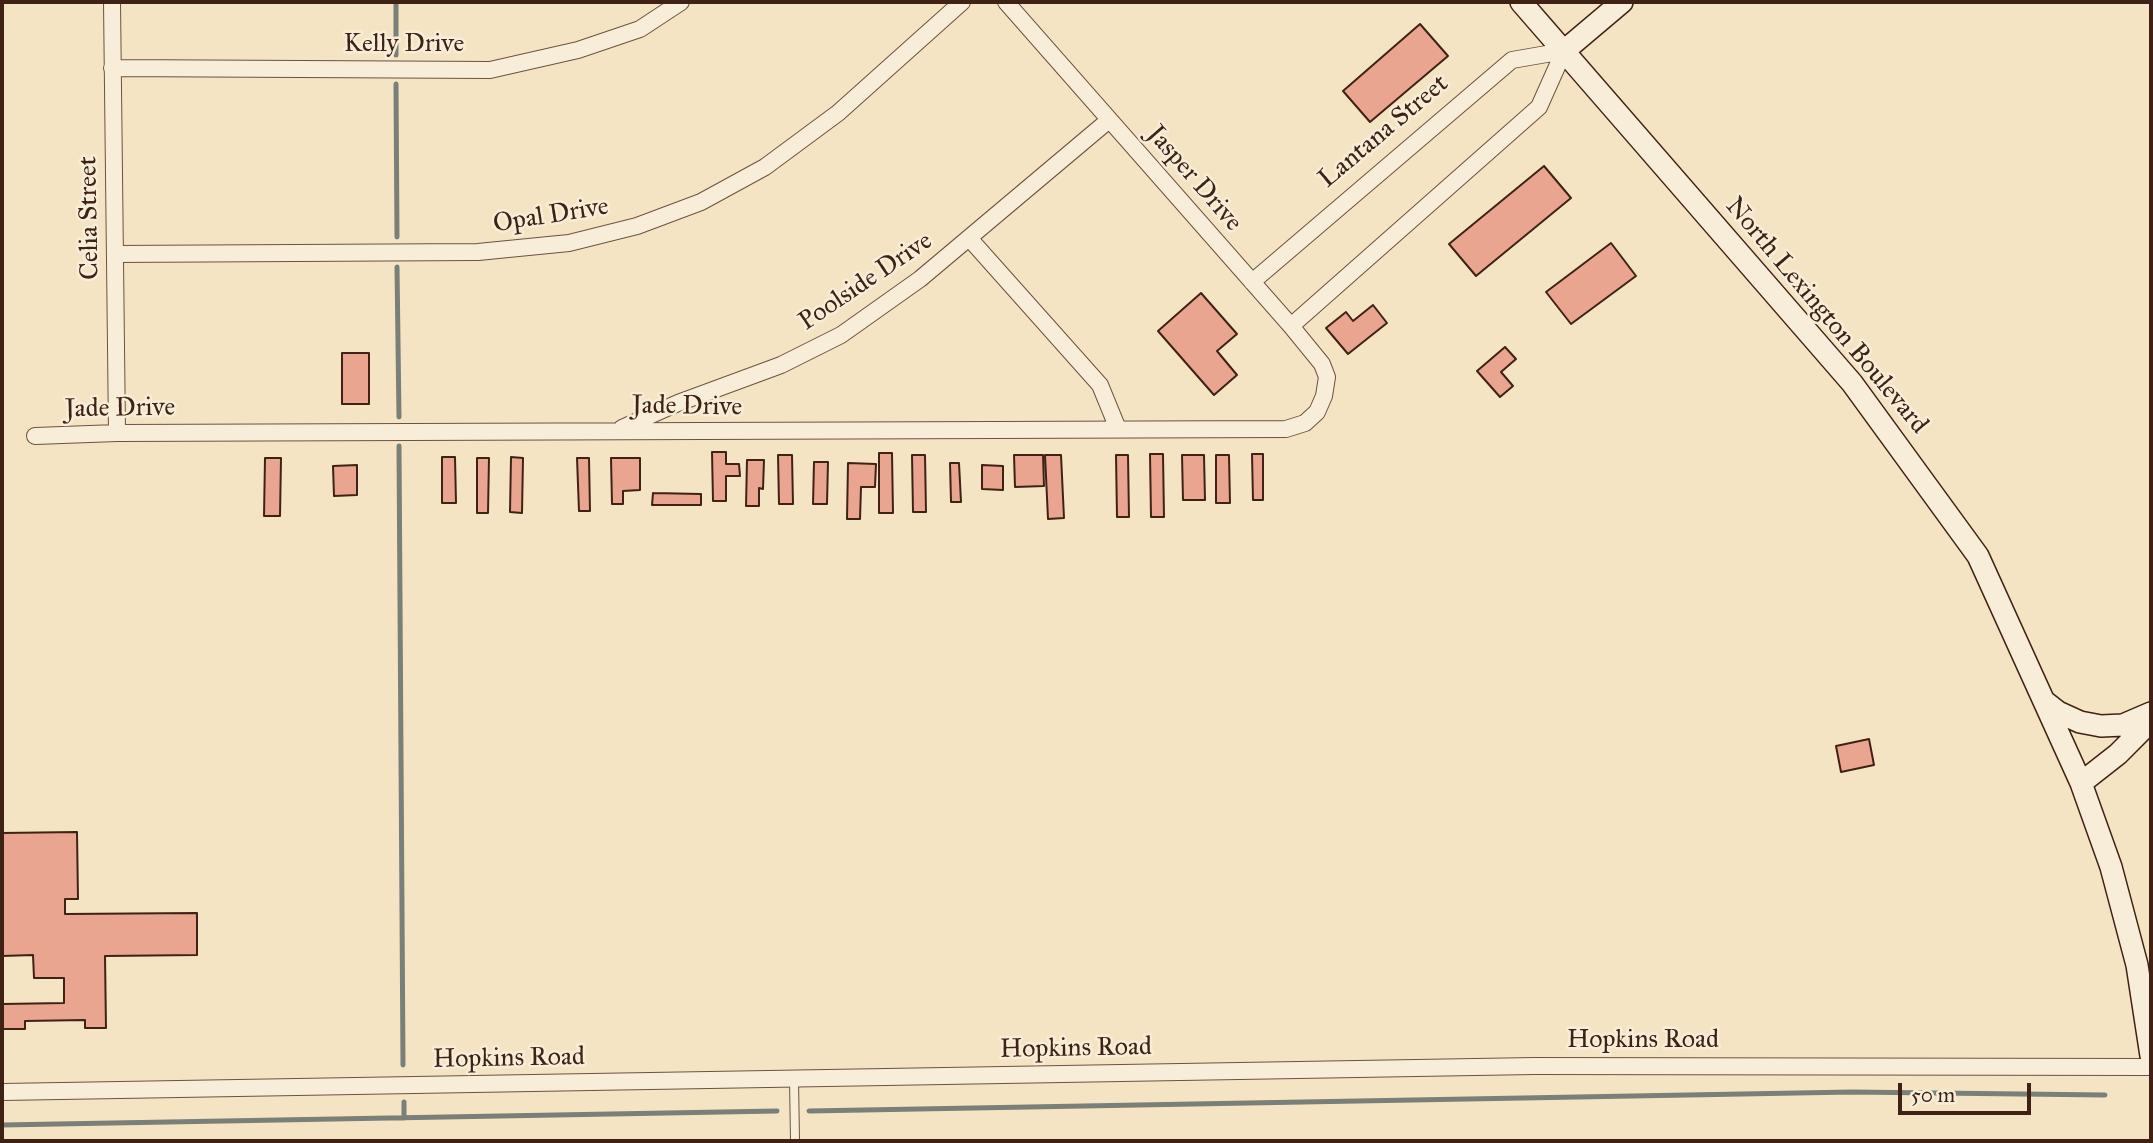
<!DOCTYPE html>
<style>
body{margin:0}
#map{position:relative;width:2153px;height:1143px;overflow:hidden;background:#f5e4c3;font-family:"IM FELL Great Primer",serif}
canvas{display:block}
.frame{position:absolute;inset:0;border:4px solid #3f2215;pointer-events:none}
.scale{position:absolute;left:1898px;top:1083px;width:133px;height:32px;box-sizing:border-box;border:4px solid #3f2215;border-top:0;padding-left:9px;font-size:21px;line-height:24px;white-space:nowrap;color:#3f2215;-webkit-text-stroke:5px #f8edd8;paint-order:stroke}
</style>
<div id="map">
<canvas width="2153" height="1143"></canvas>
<div class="frame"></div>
<div class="scale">50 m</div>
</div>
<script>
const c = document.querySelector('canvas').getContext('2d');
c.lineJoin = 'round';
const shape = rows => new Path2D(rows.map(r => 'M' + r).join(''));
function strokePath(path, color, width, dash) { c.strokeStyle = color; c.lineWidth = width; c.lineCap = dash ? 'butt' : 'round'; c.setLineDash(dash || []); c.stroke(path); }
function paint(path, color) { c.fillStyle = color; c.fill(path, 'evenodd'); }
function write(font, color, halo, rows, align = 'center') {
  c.font = font + ' "IM FELL Great Primer",serif'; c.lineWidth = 5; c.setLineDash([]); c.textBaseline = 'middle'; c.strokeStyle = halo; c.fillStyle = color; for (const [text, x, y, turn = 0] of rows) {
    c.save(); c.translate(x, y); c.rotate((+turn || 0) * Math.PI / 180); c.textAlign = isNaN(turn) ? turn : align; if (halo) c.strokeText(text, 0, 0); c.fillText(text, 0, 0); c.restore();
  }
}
strokePath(shape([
 [396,2,396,55],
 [396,84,397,237],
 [397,267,399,417],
 [399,446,403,1065],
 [404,1102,404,1118],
 [809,1111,1852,1092,2105,1095],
 [2,1125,777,1111]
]), '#797f79', 5);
const building = shape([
 [1420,24,1448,56,1370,122,1343,91,1420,24],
 [1544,166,1571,198,1476,276,1449,244,1544,166],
 [1611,243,1636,276,1571,324,1546,292,1611,243],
 [1201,293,1237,334,1217,351,1237,375,1214,395,1158,331,1201,293],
 [1373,305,1387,323,1348,354,1326,328,1346,312,1353,321,1373,305],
 [1505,347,1516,359,1501,372,1513,386,1500,397,1477,371,1505,347],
 [342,353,369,353,369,404,342,404,342,353],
 [712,452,726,452,726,464,739,464,740,476,726,476,726,501,713,501,712,452],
 [879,453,892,453,893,513,879,513,879,453],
 [1150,454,1163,454,1164,517,1151,517,1150,454],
 [1252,454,1263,454,1263,500,1253,500,1252,454],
 [778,455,792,455,793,504,779,504,778,455],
 [912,455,925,455,926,512,913,512,912,455],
 [1014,455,1043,455,1044,486,1015,487,1014,455],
 [1045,455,1061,455,1064,518,1048,519,1045,455],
 [1116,455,1128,455,1129,517,1117,517,1116,455],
 [1182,455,1204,455,1205,500,1183,500,1182,455],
 [1216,455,1229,455,1230,503,1216,503,1216,455],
 [442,457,455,457,456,503,442,503,442,457],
 [511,457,523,458,522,513,510,512,511,457],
 [265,458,281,458,280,516,264,516,265,458],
 [477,458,489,458,488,513,477,513,477,458],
 [577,458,589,458,590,511,579,511,577,458],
 [611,458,640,458,640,490,623,491,623,504,612,504,611,458],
 [747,460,764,460,763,489,759,488,759,506,746,506,747,460],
 [814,462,828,462,827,504,813,504,814,462],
 [848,463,876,464,875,487,861,487,860,519,847,519,848,463],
 [950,463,959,463,961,502,951,502,950,463],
 [357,465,357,495,334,496,333,466,357,465],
 [982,465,1003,466,1003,490,982,489,982,465],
 [653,493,701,494,701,505,652,505,653,493],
 [1869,739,1874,765,1841,772,1836,746,1869,739],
 [77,832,78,899,65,899,65,914,197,913,197,955,105,956,106,1028,85,1028,85,1020,25,1021,25,1029,3,1029,3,1004,64,1003,64,978,34,978,33,955,2,956,2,833,77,832]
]);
paint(building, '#eaa590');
strokePath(building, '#3f2215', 2);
const lane = shape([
 [794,1079,795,1141]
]);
const street = shape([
 [112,2,117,433],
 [112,68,490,70,578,50,640,29,681,2],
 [969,238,1100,385,1118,429],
 [115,254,478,252,569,243,637,226,701,202,765,167,838,113,962,2],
 [1252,282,1512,60,1564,51],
 [1291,326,1539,107,1564,51],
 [622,428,678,403,781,365,841,335,920,279,1109,120],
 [35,436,117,433,1286,429,1305,423,1317,412,1324,396,1327,377,1322,364,1291,326,1006,2],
 [2,1092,1534,1066,2151,1067]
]);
const secondary = shape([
 [1521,2,1852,383,1978,556,2081,783,2111,867,2137,965,2151,1056],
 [1564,51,1622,2],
 [2044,701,2058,712,2080,722,2101,726,2123,725,2151,713],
 [2081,783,2118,754,2151,721]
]);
strokePath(lane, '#6c5240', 10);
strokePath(street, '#6c5240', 18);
strokePath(secondary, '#3f2215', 24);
strokePath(lane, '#f8edd8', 8);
strokePath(street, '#f8edd8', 16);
strokePath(secondary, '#f8edd8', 21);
write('26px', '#3f2215', '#f8edd8', [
 ["Kelly Drive",404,45],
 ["Lantana Street",1384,132,-40],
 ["Jasper Drive",1194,179,49],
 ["Opal Drive",551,216,-9],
 ["Celia Street",90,218,-91],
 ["Poolside Drive",866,282,-34],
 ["North Lexington Boulevard",1826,316,50],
 ["Jade Drive",687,407,1],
 ["Jade Drive",120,409,-1],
 ["Hopkins Road",1643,1041],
 ["Hopkins Road",1076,1049,-1],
 ["Hopkins Road",509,1059,-1]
]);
</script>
